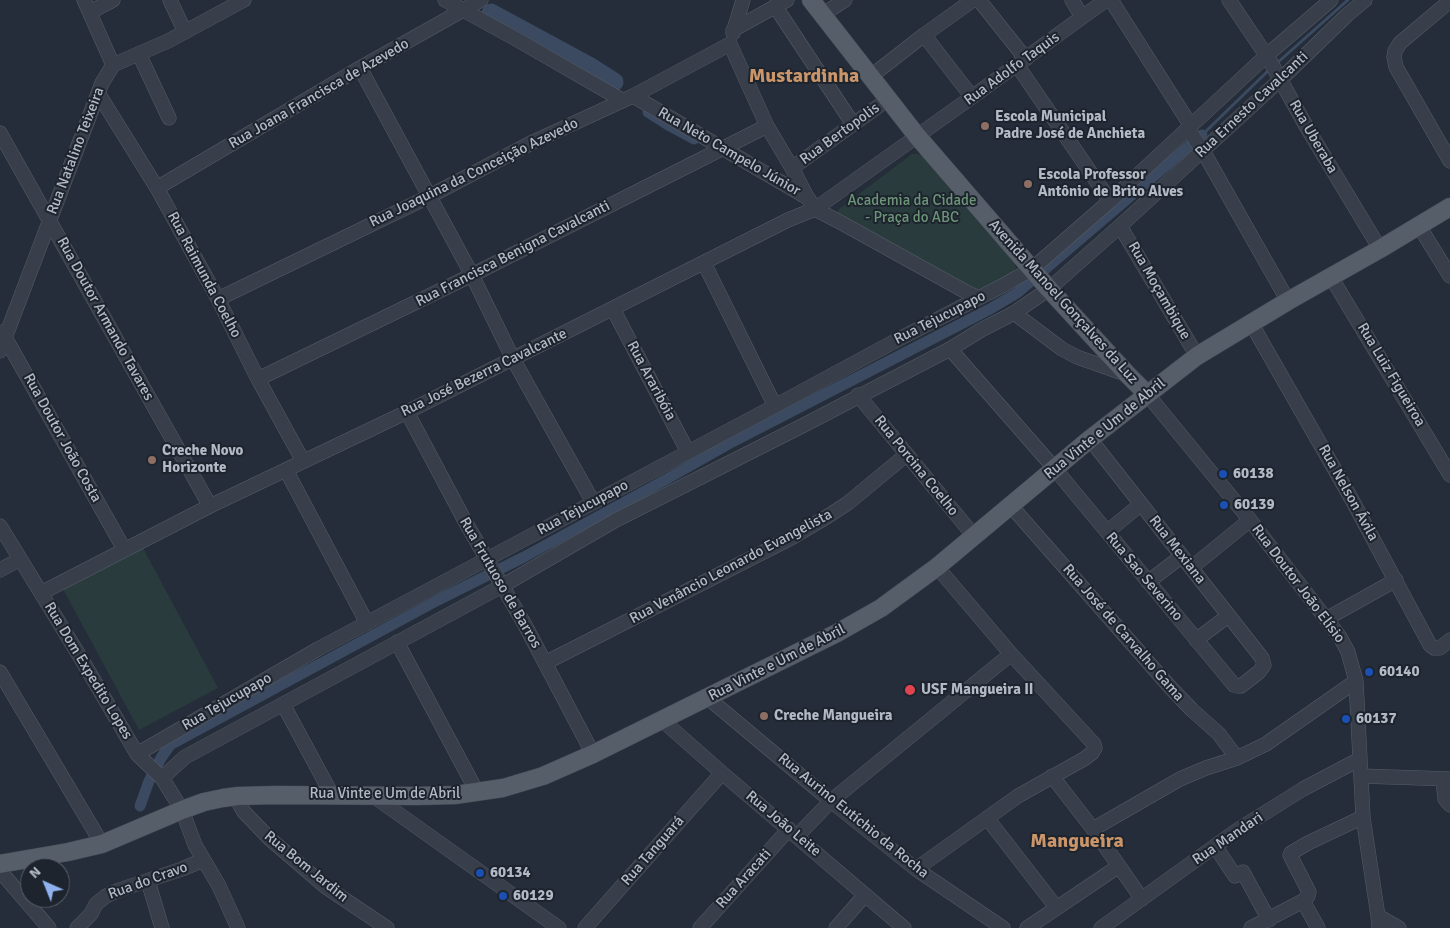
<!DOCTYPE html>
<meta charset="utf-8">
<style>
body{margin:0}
#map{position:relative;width:1450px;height:928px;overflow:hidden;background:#242d39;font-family:Signika,sans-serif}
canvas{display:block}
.north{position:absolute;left:20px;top:858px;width:50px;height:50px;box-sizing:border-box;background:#1d242e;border:1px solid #59606a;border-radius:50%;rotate:316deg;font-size:14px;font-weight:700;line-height:20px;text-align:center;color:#b3bac5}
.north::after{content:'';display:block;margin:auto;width:18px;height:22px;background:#8fb1ee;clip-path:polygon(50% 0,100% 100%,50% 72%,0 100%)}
</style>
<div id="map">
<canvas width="1450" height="928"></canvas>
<div class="north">N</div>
</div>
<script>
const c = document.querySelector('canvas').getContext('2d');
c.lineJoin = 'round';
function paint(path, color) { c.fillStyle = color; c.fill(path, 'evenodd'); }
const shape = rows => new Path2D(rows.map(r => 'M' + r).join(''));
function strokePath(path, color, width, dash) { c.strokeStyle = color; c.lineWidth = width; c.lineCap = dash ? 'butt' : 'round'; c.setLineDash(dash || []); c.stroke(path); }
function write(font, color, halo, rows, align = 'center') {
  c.font = font + ' Signika,sans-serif'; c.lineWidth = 4; c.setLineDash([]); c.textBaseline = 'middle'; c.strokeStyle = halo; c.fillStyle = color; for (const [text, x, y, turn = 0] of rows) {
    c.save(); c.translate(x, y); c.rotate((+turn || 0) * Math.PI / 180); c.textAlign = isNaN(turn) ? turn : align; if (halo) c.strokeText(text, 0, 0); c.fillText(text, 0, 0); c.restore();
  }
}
paint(shape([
 [912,154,918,154,923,156,1015,263,1016,271,980,292,837,213,839,209],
 [142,546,218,688,139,730,63,589]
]), '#293b3c');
strokePath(shape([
 [1276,64,1348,0],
 [1202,135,1269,70]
]), '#3b4a61', 3);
strokePath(shape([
 [648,112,670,126,694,139],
 [140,806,149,781,161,758,170,745,438,600,524,557,665,480,732,442,990,309,1017,293,1202,135]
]), '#3b4a61', 11);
strokePath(shape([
 [491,13,589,66,614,82]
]), '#3b4a61', 19);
const minor = shape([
 [84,0,113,65],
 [170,0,185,32],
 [445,0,516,39,622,100],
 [979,0,1026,59],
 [1072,0,1082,17],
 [1111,0,1191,126],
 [1229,0,1270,61,1306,126,1380,249],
 [1450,1,1400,43,1395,51,1394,57,1396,67,1450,161],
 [775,6,853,124],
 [90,12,113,0],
 [822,15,845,0],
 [733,30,787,0],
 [733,33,743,0],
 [924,35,972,97],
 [730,44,767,126,792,168,807,197],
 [139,54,169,118],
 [113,65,168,41,244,0],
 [1017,65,1110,201],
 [360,68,472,275,513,359,593,502],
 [870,77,924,35,973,0],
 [98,93,157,188,218,299,258,379,303,461],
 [633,96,808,198,815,209,838,221,968,293,979,298],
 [1188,129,1203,151,1288,301],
 [0,133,210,506],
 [792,168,887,100],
 [157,188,360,68,481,0],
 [1120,226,1197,356],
 [1419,226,1450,276],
 [704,263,775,406],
 [1331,277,1450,475],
 [218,299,430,196,533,142,633,96,730,44],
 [613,309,688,452],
 [1014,313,1062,349,1077,357,1128,375],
 [1251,323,1351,498,1430,645,1434,648,1440,648,1450,640],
 [2,332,124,549],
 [950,349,1055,469,1234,685,1237,686,1241,686,1259,672,1264,665,1262,658,1090,439],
 [0,351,102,83,113,65],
 [258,379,472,275,767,126],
 [1147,394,1250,520,1340,637,1348,652,1356,681,1363,817,1378,916,1379,928],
 [858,395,974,536],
 [407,412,466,523,525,625,593,754],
 [286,470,367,623],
 [1011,506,1170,687,1192,710,1219,734,1237,758],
 [0,526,82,660,137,754,162,778,182,810,195,845,219,886,238,928],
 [1107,532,1141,504],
 [1191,568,1250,520],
 [0,570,20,559],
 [1148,582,1182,556],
 [41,593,210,506,407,412,788,220,815,209,972,97,1106,0],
 [1326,619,1396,580],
 [1196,640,1228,616],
 [397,642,477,792],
 [545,663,791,538,825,518,848,503,906,455],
 [0,672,102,844],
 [708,698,831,801,916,869,1003,928],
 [283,704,332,795],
 [662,720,722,773,904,928],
 [137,754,318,649,775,406,899,339,1002,286,1032,269,1110,201,1267,55,1331,0],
 [1052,776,1093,829,1142,899],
 [1361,776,1450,779],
 [162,778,185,757,502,586,616,520,804,425,950,349,981,330,1014,313,1049,289,1120,226,1280,80,1347,15,1365,0],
 [1443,780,1445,799,1450,805],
 [372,795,559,928],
 [238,796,239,803,244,812,270,839,326,887,387,928],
 [987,818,1056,907],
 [1093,829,1180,779,1206,768,1237,758,1266,744,1356,681],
 [797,836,831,801,1011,654],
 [1215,846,1235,876,1243,872,1269,920],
 [916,869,1018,796,1084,759,1092,753,1095,748,1094,744,1011,654,937,567],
 [0,871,49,928],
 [148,881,162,928],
 [1303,901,1318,928],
 [1378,916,1399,928],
 [77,928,91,914,96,904,106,896,119,890,182,869,203,860],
 [585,928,722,773],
 [700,928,789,829],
 [836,928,865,895],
 [1027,928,1119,866],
 [1101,928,1236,831,1303,789,1360,759],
 [1251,928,1303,901,1308,896,1309,892,1291,857,1290,855,1291,853,1308,843,1363,817]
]);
const major = shape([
 [811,0,917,136,1049,289,1128,375,1147,394],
 [0,864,68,852,102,844,182,810,204,802,223,798,238,796,276,795,417,796,455,795,503,788,543,776,593,754,837,633,881,608,937,567,1090,439,1197,356,1288,301,1380,249,1450,207]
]);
strokePath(minor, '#565d67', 15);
strokePath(major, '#414852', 19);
strokePath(minor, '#383f4a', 14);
strokePath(major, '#565e6a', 18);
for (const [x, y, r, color] of [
 [985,126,5,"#8d6e63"],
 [1028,184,5,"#8d6e63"],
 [152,460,5,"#8d6e63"],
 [1223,474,5,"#1a4fb4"],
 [1224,505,5,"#1a4fb4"],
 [1369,672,5,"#1a4fb4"],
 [910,690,6,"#e0444e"],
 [764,716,5,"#8d6e63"],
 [1346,719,5,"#1a4fb4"],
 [480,873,5,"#1a4fb4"],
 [503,896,5,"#1a4fb4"]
]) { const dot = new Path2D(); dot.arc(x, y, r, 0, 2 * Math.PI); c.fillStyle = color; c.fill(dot); strokePath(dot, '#1d242e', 2); }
write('15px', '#b3bac5', '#1d242e', [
 ["Rua Adolfo Taquis",1012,69,-36],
 ["Rua Joana Francisca de Azevedo",319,94,-30],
 ["Rua Ernesto Cavalcanti",1252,105,-43],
 ["Rua Bertopolis",840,134,-36],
 ["Rua Uberaba",1313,137,60],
 ["Rua Natalino Teixeira",76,151,-69],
 ["Rua Neto Campelo Júnior",729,152,30],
 ["Rua Joaquina da Conceição Azevedo",474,173,-26],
 ["Rua Francisca Benigna Cavalcanti",513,254,-27],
 ["Rua Raimunda Coelho",204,275,62],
 ["Rua Moçambique",1159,291,60],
 ["Avenida Manoel Gonçalves da Luz",1063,302,48],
 ["Rua Tejucupapo",940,318,-27],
 ["Rua Doutor Armando Tavares",105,319,61],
 ["Rua José Bezerra Cavalcante",484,373,-26],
 ["Rua Luiz Figueiroa",1391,375,59],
 ["Rua Araribóia",651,381,62],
 ["Rua Vinte e Um de Abril",1105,429,-39],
 ["Rua Doutor João Costa",62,438,61],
 ["Rua Porcina Coelho",916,466,51],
 ["Rua Nelson Ávila",1348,493,61],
 ["Rua Tejucupapo",583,508,-28],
 ["Rua Mexiana",1177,550,52],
 ["Rua Venâncio Leonardo Evangelista",731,567,-28],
 ["Rua Sao Severino",1144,577,50],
 ["Rua Frutuoso de Barros",500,583,60],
 ["Rua Doutor João Elísio",1298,584,53],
 ["Rua José de Carvalho Gama",1123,633,49],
 ["Rua Vinte e Um de Abril",777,663,-27],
 ["Rua Dom Expedito Lopes",88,671,59],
 ["Rua Tejucupapo",227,702,-30],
 ["Rua Vinte e Um de Abril",385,794],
 ["Rua Aurino Eutíchio da Rocha",853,816,39],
 ["Rua João Leite",783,824,40],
 ["Rua Mandari",1228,839,-34],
 ["Rua Tanguará",653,851,-49],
 ["Rua Bom Jardim",306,867,39],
 ["Rua Aracati",744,879,-48],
 ["Rua do Cravo",148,881,-20]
]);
write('bold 15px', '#b3bac5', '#1d242e', [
 ["Escola Municipal",995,117],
 ["Padre José de Anchieta",995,134],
 ["Escola Professor",1038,175],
 ["Antônio de Brito Alves",1038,192],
 ["Creche Novo",162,451],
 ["Horizonte",162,468],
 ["60138",1233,474],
 ["60139",1234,505],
 ["60140",1379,672],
 ["USF Mangueira II",921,690],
 ["Creche Mangueira",774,716],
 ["60137",1356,719],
 ["60134",490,873],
 ["60129",513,896]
], 'left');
write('15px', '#6c9477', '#1d242e', [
 ["Academia da Cidade",912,201],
 ["- Praça do ABC",912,218]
]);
write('bold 20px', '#ca9669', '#1d242e', [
 ["Mustardinha",804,77],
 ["Mangueira",1077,842]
]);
</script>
